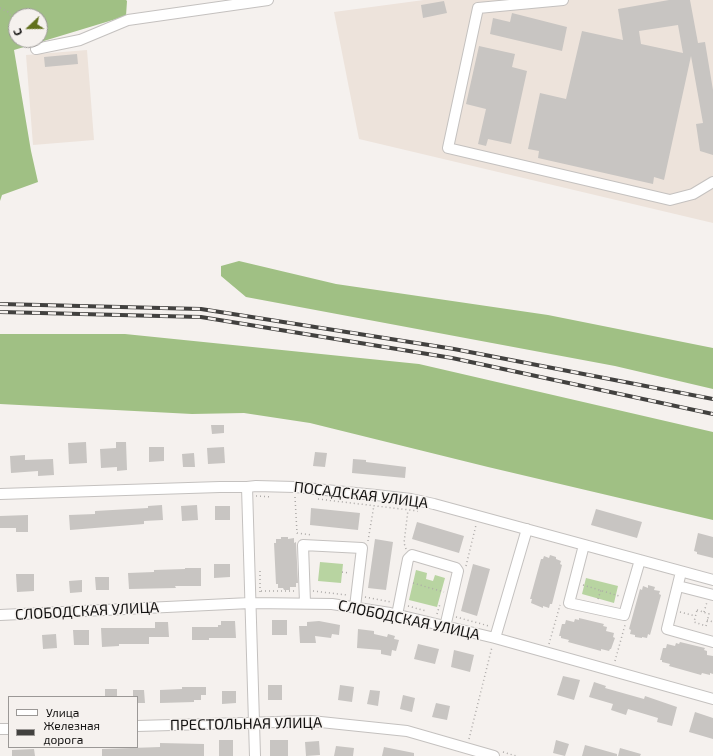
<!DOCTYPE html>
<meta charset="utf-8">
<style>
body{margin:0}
#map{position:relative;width:713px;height:756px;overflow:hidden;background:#f5f1ee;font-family:"Exo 2",sans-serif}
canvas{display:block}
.legend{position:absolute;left:8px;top:696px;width:130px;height:52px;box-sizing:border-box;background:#f5f1ee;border:1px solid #9b9896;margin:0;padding:5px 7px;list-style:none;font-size:12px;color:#141312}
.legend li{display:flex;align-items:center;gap:8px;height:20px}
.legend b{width:20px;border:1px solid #9b9896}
.north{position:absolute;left:8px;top:8px;width:40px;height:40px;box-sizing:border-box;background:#f5f1ee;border:1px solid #9b9896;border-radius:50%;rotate:248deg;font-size:11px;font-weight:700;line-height:16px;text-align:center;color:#141312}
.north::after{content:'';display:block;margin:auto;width:14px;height:18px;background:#61701c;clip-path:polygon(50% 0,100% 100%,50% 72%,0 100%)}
</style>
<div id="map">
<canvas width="713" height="756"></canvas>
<ul class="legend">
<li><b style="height:5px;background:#fff"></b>Улица</li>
<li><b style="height:5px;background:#42413f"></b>Железная дорога</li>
</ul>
<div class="north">С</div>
</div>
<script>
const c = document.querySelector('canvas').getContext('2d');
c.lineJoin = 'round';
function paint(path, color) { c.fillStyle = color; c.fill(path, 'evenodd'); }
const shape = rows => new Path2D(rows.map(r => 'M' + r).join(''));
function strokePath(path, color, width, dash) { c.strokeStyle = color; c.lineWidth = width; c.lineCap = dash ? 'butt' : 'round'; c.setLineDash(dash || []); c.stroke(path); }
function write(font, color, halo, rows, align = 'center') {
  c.font = font + ' "Exo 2",sans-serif'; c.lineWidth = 3; c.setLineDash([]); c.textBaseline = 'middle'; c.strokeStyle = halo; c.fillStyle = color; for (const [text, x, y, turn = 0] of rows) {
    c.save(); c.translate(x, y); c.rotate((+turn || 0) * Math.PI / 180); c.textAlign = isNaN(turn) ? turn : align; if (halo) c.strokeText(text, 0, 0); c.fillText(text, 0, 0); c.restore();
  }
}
paint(shape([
 [424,0,713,0,713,223,359,139,334,12],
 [87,50,94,140,33,145,26,55]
]), '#ede3db');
paint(shape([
 [320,562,343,564,341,583,318,581],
 [416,570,427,573,426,579,433,581,435,575,445,578,437,607,409,600],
 [586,578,618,586,614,603,582,594]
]), '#b8d4a1');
paint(shape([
 [0,0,126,0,127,1,126,16,14,50,31,151,38,182,2,195,0,201],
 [16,16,40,16,40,40,16,40],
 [239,261,336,284,548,315,713,348,713,389,615,366,246,297,221,276,221,266],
 [0,334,125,334,419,364,713,432,713,520,488,467,310,423,244,413,192,414,0,404]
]), '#a0c084');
paint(shape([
 [669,0,690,0,698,43,705,42,713,90,713,155,700,151,696,124,703,123,691,56,664,180,654,177,653,184,538,158,539,151,528,149,540,93,566,99,582,31,623,40,618,9],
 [678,25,683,53,641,44,639,31],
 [444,1,447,13,423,18,421,5],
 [512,13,567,27,562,51,490,34,493,18,510,22],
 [479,46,515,54,512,67,527,71,511,144,488,139,486,146,478,144,486,109,466,104],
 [77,54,78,64,45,67,44,57],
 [211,425,224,425,224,433,212,434],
 [86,442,87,463,69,464,68,443],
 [116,442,126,442,127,470,117,471,117,467,101,468,100,449,116,448],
 [149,447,164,447,164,461,149,462],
 [224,447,225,463,208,464,207,448],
 [315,452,327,453,325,467,313,466],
 [194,453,195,467,183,467,182,454],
 [25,455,25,460,53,459,54,475,38,476,38,471,11,473,10,456],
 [353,459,366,460,366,462,406,467,405,478,352,473],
 [162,505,163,520,144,521,144,524,70,530,69,515,95,514,95,511,148,508,148,506],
 [197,505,198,520,182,521,181,506],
 [215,506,230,506,230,520,215,520],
 [311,508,360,513,358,530,310,525],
 [596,509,642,522,637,538,591,525],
 [28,515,28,532,16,532,16,528,0,528,0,516],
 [417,522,464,536,459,553,412,539],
 [698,533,713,537,713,558,697,554,697,552,694,551],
 [281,537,288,537,288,539,294,538,294,543,296,542,298,583,296,583,296,587,290,587,290,590,284,590,283,588,278,588,278,584,276,584,274,543,276,543,276,539,281,539],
 [375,539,393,542,386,590,368,588],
 [550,555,556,557,556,559,561,561,560,564,562,565,552,604,550,604,549,608,543,606,543,608,531,603,532,599,530,599,541,559,543,559,544,556,549,558],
 [214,564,230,564,230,577,214,578],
 [473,564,490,569,477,616,461,611],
 [185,568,201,568,201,586,175,586,176,588,129,589,128,573,154,572,154,570,185,569],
 [16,574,34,574,34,591,17,592],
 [95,577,109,577,109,590,96,590],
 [82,580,82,592,70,593,69,581],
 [648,585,655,587,654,590,660,591,659,594,661,595,650,635,648,634,647,638,642,637,642,638,635,637,635,635,630,634,631,630,629,629,640,589,642,590,643,586,648,588],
 [579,618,604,624,603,626,607,627,606,631,614,633,613,637,615,638,611,649,610,649,609,651,601,649,601,651,568,642,569,640,561,638,561,636,559,636,562,624,565,624,566,620,574,622,575,619,579,620],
 [272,620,287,620,287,635,272,635],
 [221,621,235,621,236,638,209,638,209,640,192,640,192,627,218,627,218,625,221,625],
 [319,621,340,625,339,635,332,634,331,638,315,636,316,643,300,643,299,626,307,626,307,622],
 [155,622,168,622,169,637,149,637,149,644,119,644,119,646,102,647,101,628,155,628],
 [358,629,374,631,374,634,387,637,388,634,395,636,394,639,399,640,396,651,392,650,391,656,381,654,381,650,357,648],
 [73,630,89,630,89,645,74,645],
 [56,634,57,648,43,649,42,635],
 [680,642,705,648,704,650,707,651,707,655,713,656,713,674,710,673,710,675,702,673,701,675,669,666,670,664,662,662,662,660,660,660,663,648,666,648,667,644,675,646,676,643,679,644],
 [418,644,439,649,435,664,414,659],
 [454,650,474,655,470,672,451,667],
 [563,676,580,680,574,700,557,695],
 [594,682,606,686,605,688,644,699,645,696,677,707,672,726,657,722,658,718,628,709,626,715,611,710,613,704,589,697],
 [268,685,282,685,282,700,268,700],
 [340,685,354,687,352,702,338,700],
 [182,687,206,687,206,695,201,695,201,700,194,700,194,702,160,703,160,690,182,689],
 [105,689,117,689,117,697,105,697],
 [133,690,144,690,145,703,137,703,137,697,133,697],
 [370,690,380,691,378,706,367,704],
 [222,691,236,691,236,703,222,704],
 [403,695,415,698,412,712,400,709],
 [436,703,450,706,447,720,432,717],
 [695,712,713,718,713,739,689,732],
 [219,740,233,740,233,756,219,756],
 [270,740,288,740,288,756,270,756],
 [556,740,569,744,565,756,553,753],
 [319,741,320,755,306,756,305,742],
 [160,743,204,744,204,756,102,756,102,749,160,747],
 [585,745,617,754,617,756,582,756],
 [336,746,354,748,353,756,334,756],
 [384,747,414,753,414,756,382,756],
 [620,748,641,754,640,756,618,756],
 [34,749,35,756,12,756,12,750]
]), '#c8c5c2');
const minor = shape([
 [563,0,478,8,448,148,670,200,693,194,713,182],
 [36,49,80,40,128,20,268,0],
 [247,487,255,756],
 [0,494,220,487,247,487,256,486,295,487,376,495,411,499,434,504,713,580],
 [584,545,569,603,624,615,640,560],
 [681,572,667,629,713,642],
 [678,586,713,595],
 [305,603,303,545,362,548,355,607],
 [0,615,250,603,332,604,390,613,495,638,713,699],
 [397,615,408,559,412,555,456,568,458,571,445,627],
 [495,638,527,529],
 [137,726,311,721,407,731,494,756],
 [0,729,9,729]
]);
strokePath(minor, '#c4c1bf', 12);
strokePath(shape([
 [0,8,8,12,16,22],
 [256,496,271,497],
 [295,497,297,533,312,535],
 [318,499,418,511],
 [368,541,374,505],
 [406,549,404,543,408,510],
 [466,566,476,525],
 [260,571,260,593],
 [342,572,349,573],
 [413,583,444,592],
 [583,585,619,596],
 [261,591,296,591],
 [313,591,347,595],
 [365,597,391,602],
 [598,599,601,590],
 [408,606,426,611],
 [697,610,709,614,706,626,694,622,697,610],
 [680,612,695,616],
 [704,612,707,602],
 [437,614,440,604],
 [456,617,489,626],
 [707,620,713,622],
 [549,644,560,605],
 [615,661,625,625],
 [469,739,492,647],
 [503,752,516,756]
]), '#aca9a7', 1.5, [1, 3]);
strokePath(minor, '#fff', 10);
const rail = shape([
 [0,304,201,309,454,349,713,399],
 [0,312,201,317,452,358,713,414]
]);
strokePath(rail, '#42413f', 4);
strokePath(rail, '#f5f1ee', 2.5, [8]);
write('15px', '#141312', '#f5f1ee', [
 ["ПОСАДСКАЯ УЛИЦА",361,495,7],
 ["СЛОБОДСКАЯ УЛИЦА",87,611,-3],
 ["СЛОБОДСКАЯ УЛИЦА",409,620,12],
 ["ПРЕСТОЛЬНАЯ УЛИЦА",246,724,-1]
]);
</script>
